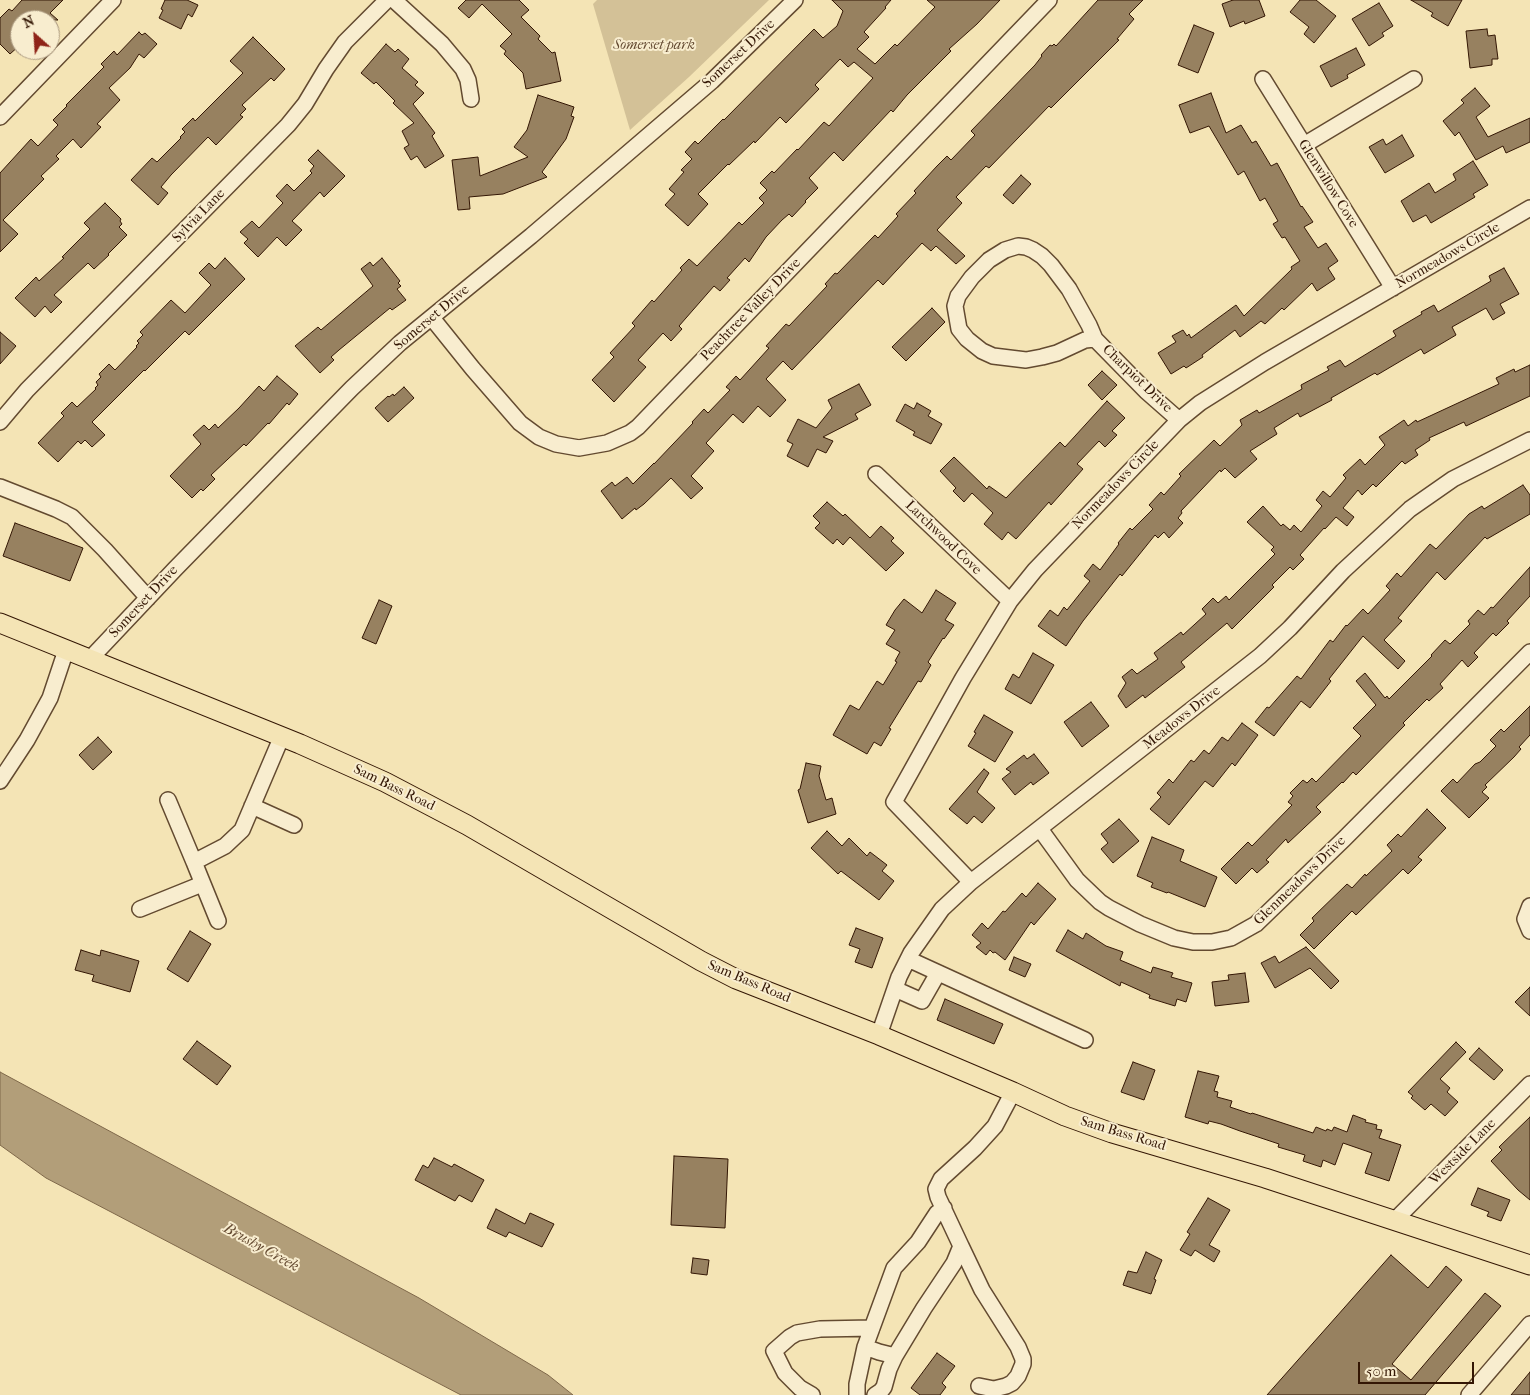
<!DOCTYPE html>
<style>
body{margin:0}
#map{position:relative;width:1530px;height:1395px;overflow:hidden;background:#f4e4b5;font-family:"IM FELL French Canon",serif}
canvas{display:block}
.north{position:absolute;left:10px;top:10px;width:50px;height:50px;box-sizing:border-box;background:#f8edcf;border:1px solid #a9977e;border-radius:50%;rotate:334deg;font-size:14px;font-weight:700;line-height:20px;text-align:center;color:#331604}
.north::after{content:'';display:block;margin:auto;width:18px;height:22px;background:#8f2418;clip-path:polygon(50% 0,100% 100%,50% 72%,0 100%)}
.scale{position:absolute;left:1358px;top:1362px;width:116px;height:22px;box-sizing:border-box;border:2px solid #331604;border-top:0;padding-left:6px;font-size:15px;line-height:18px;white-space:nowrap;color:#331604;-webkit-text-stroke:4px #f8edcf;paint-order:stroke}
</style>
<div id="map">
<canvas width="1530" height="1395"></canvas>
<div class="north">N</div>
<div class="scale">50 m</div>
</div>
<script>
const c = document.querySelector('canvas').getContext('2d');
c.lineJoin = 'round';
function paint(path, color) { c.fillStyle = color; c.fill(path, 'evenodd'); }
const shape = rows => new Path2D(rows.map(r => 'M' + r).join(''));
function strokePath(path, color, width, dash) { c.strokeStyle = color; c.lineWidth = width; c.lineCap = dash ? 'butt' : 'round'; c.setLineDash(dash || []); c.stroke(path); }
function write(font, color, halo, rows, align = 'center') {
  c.font = font + ' "IM FELL French Canon",serif'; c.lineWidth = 4; c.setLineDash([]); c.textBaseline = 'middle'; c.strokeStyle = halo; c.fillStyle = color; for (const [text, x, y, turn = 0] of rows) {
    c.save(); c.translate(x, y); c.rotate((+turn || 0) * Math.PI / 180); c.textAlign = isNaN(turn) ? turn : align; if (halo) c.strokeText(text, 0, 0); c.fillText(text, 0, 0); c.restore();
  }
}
paint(shape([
 [597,0,769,0,689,77,630,130,593,4]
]), '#d3c197');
const water = shape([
 [0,1072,419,1298,548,1375,573,1395,461,1395,46,1178,0,1145,0,1072]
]);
paint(water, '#b29e79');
strokePath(water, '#7f684a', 1);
const building = shape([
 [22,0,63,0,50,13,58,20,20,20,20,45,10,54,0,44,0,18,9,9,12,11,22,0],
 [165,0,187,0,198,5,192,17,188,14,181,29,159,18,163,10,161,9,165,0],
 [466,0,519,0,529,10,521,17,540,36,538,39,552,53,555,52,561,81,526,89,523,73,504,54,506,51,500,46,512,34,482,4,469,18,458,8,466,0],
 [832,0,891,0,885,7,886,8,864,32,869,37,857,49,875,64,895,44,897,46,935,7,927,0,1000,0,977,24,949,49,951,51,907,95,893,112,891,110,843,161,834,152,809,178,818,188,805,201,806,202,792,217,789,214,782,220,766,237,749,262,745,258,727,278,730,280,720,291,714,286,679,326,682,329,671,341,663,333,638,360,646,367,614,402,592,380,614,357,610,353,635,326,632,323,652,300,654,302,682,270,680,268,689,259,697,266,739,222,742,225,764,203,759,198,767,190,760,183,772,171,774,173,797,149,798,150,824,122,829,126,873,78,854,62,848,67,840,59,815,85,819,89,786,123,780,117,755,143,754,141,729,165,728,164,698,194,708,204,688,226,665,205,675,194,669,189,684,172,681,170,692,159,685,152,695,141,698,144,723,119,724,120,814,29,823,38,837,26,843,11,832,0],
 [1098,0,1143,0,1129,14,1134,19,1117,39,1119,40,1051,108,1049,106,989,168,986,166,956,197,962,203,937,230,965,256,956,264,936,246,931,251,922,243,883,285,878,280,792,370,783,361,766,379,786,400,770,417,758,406,743,423,733,414,706,443,714,451,691,476,703,488,691,499,671,478,644,504,636,510,635,508,622,519,601,491,612,482,615,486,627,477,633,484,654,463,654,464,693,423,692,422,704,409,708,413,730,390,726,387,736,376,740,380,769,348,766,346,786,324,789,326,827,286,825,284,835,273,837,274,875,235,878,238,898,216,896,214,916,193,914,191,937,166,947,156,951,160,975,135,971,131,1035,65,1042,56,1041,55,1050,45,1052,46,1054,44,1056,46,1098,0],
 [1233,0,1259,0,1265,16,1245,24,1244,21,1230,27,1222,4,1233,0],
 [1300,0,1316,0,1336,16,1314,43,1304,34,1309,27,1290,12,1300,0],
 [1411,0,1462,0,1448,26,1431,16,1433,13,1411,0],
 [1379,3,1393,26,1382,33,1384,36,1369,46,1352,19,1379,3],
 [1194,25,1214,33,1198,73,1178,65,1194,25],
 [1487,29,1488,36,1495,35,1498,59,1492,59,1492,65,1470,68,1466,31,1487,29],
 [139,32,142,35,145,33,157,44,144,58,139,54,130,68,109,88,120,100,97,124,101,127,81,148,73,139,56,156,59,159,41,176,44,179,3,220,18,234,0,252,0,173,31,139,38,146,58,125,53,120,67,106,66,105,104,67,101,64,114,51,117,55,139,32],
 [253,37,285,69,274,81,271,78,242,105,246,109,240,115,243,117,216,145,208,137,171,175,161,187,168,193,158,205,131,180,152,158,157,162,181,138,180,137,185,132,182,129,193,118,195,121,243,73,230,61,253,37],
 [386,44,395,52,398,49,409,59,402,68,418,82,415,85,424,93,413,104,435,133,432,136,444,156,425,168,417,156,411,160,404,148,409,145,402,131,414,123,393,103,395,101,376,82,374,84,361,73,386,44],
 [1356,48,1365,65,1347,75,1348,78,1331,87,1320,66,1356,48],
 [1475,88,1490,106,1476,117,1488,137,1530,118,1530,142,1506,153,1503,146,1476,160,1459,132,1455,136,1443,121,1464,103,1461,100,1475,88],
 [1211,93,1226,133,1241,125,1252,143,1256,141,1271,166,1277,163,1301,207,1302,206,1313,222,1304,227,1318,248,1326,243,1338,261,1328,268,1335,279,1317,291,1312,283,1284,310,1282,308,1265,324,1261,321,1240,337,1235,330,1202,355,1203,357,1186,368,1184,366,1171,374,1158,353,1176,342,1172,336,1183,330,1187,336,1189,334,1191,338,1236,305,1244,316,1292,269,1291,267,1300,261,1285,237,1282,238,1273,224,1278,221,1265,198,1260,201,1244,171,1238,175,1209,126,1190,133,1179,105,1211,93],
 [538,95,574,107,571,116,574,117,566,139,542,172,547,177,503,194,469,197,470,209,458,210,452,160,478,157,480,176,528,157,514,147,527,130,538,95],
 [1402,135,1414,156,1385,173,1369,147,1383,139,1386,145,1402,135],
 [318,150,345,176,324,197,320,192,292,221,302,230,286,246,277,237,258,257,244,243,248,239,240,232,252,221,259,228,283,203,276,196,287,184,294,191,312,173,310,171,314,166,308,160,318,150],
 [1473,161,1488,185,1473,194,1475,197,1431,223,1426,215,1413,222,1401,201,1429,183,1435,193,1456,180,1453,174,1473,161],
 [1021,175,1031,184,1013,204,1003,195,1021,175],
 [105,203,121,219,120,221,122,224,119,227,127,235,108,254,109,255,94,269,88,263,54,295,62,302,51,313,45,306,35,317,15,298,36,277,39,281,64,258,62,257,90,229,84,223,105,203],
 [225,258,245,279,189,335,185,331,145,371,144,370,92,422,105,435,92,447,85,440,81,444,78,441,58,462,38,443,64,416,61,413,72,402,77,407,96,389,95,388,98,385,96,382,101,377,99,374,109,364,115,370,137,347,136,346,139,343,137,341,143,335,140,332,171,300,185,313,211,285,199,273,209,263,215,269,225,258],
 [382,258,400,281,398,283,401,286,397,289,406,300,392,310,390,308,339,350,331,357,334,360,320,373,295,346,318,327,321,330,373,286,361,269,370,262,373,266,382,258],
 [1504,268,1519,294,1500,304,1505,313,1493,320,1486,308,1452,327,1456,335,1424,354,1421,349,1377,375,1375,373,1331,398,1332,400,1300,417,1298,413,1274,428,1277,434,1250,451,1257,459,1235,478,1225,468,1221,472,1220,470,1181,511,1182,513,1178,518,1183,523,1169,538,1164,532,1158,538,1155,535,1122,576,1120,574,1083,621,1066,646,1038,626,1050,610,1058,616,1064,607,1067,610,1090,581,1084,576,1093,564,1100,570,1119,544,1118,543,1130,528,1132,530,1153,509,1149,505,1161,492,1164,495,1181,476,1179,474,1214,440,1220,446,1242,425,1240,420,1257,410,1259,413,1302,389,1301,385,1329,370,1327,367,1340,360,1345,367,1396,336,1393,331,1422,314,1421,312,1434,305,1438,312,1491,281,1489,276,1504,268],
 [932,308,945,322,906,361,892,347,932,308],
 [0,332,16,346,0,364,0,332],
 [1530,365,1530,396,1466,426,1464,422,1429,438,1430,440,1415,450,1418,455,1405,464,1402,461,1376,487,1373,484,1362,495,1358,490,1343,508,1354,517,1347,526,1336,517,1325,529,1324,528,1300,555,1304,559,1293,570,1290,567,1272,585,1274,587,1232,629,1227,623,1181,662,1185,667,1145,698,1143,695,1126,708,1118,696,1126,683,1122,677,1132,669,1137,674,1158,659,1154,653,1181,632,1183,635,1206,614,1202,609,1213,598,1218,603,1226,596,1229,600,1275,554,1271,550,1274,547,1247,522,1263,506,1281,526,1283,524,1290,530,1294,525,1301,532,1322,506,1316,500,1323,491,1330,497,1346,478,1343,475,1360,459,1365,465,1385,445,1379,437,1404,420,1408,426,1416,420,1417,422,1499,384,1496,378,1514,369,1515,372,1530,365],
 [1102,371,1117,385,1102,400,1088,385,1102,371],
 [277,376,298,394,289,405,287,403,269,424,268,423,246,446,244,444,211,475,215,479,203,491,201,489,192,498,170,476,201,444,193,435,204,425,209,430,215,424,218,428,239,408,259,386,264,391,277,376],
 [859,384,871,405,855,414,858,419,823,437,833,441,826,453,817,449,808,467,787,456,793,444,787,441,798,419,816,428,832,408,828,400,859,384],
 [404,387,414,398,388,422,375,408,388,396,389,397,393,394,394,396,404,387],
 [1107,401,1125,418,1112,431,1117,435,1105,447,1099,441,1077,464,1083,469,1051,505,1049,502,1016,539,1008,532,1002,540,984,524,993,513,972,493,964,502,953,491,956,488,940,471,954,457,987,489,989,486,1006,498,1060,442,1065,447,1107,401],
 [917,403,931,411,928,416,942,424,931,444,913,435,915,432,896,421,905,404,914,409,917,403],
 [1523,485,1530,495,1530,514,1487,539,1485,537,1445,580,1437,572,1398,618,1402,621,1384,640,1405,661,1398,669,1363,636,1329,679,1331,681,1310,708,1301,701,1274,736,1255,722,1267,707,1269,708,1297,676,1301,679,1330,640,1333,642,1346,625,1347,626,1363,609,1368,614,1390,590,1386,586,1397,573,1401,577,1430,544,1436,549,1469,514,1482,506,1484,509,1523,485],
 [827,502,843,516,845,514,870,538,881,526,894,538,891,541,904,553,886,571,850,537,843,545,837,539,833,544,815,528,820,523,813,516,827,502],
 [15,523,83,548,70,581,3,556,15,523],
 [1530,567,1530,596,1507,621,1509,623,1496,636,1493,633,1474,653,1478,657,1468,667,1462,660,1440,684,1443,688,1429,701,1427,699,1403,723,1405,725,1356,775,1353,772,1343,783,1342,782,1316,807,1321,812,1288,843,1286,839,1266,860,1269,862,1257,873,1252,868,1236,884,1221,869,1248,842,1252,846,1292,805,1288,802,1293,796,1290,793,1303,780,1307,783,1312,778,1316,782,1361,736,1353,728,1376,705,1356,681,1365,673,1385,698,1387,696,1389,699,1432,656,1431,655,1445,640,1450,644,1470,624,1468,621,1478,610,1484,615,1491,607,1493,608,1530,567],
 [936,590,956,603,945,620,954,625,944,639,943,638,928,662,931,665,921,682,918,681,889,728,891,729,881,746,874,742,867,754,833,735,850,705,859,710,877,681,883,685,897,662,895,661,900,652,886,644,895,630,886,625,895,610,904,599,922,613,936,590],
 [379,600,392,606,376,644,362,638,379,600],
 [1033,653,1054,665,1031,704,1005,689,1013,674,1019,678,1033,653],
 [1091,702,1109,726,1082,747,1064,722,1091,702],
 [1530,706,1530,735,1519,747,1521,749,1514,757,1485,785,1487,787,1482,792,1489,798,1469,818,1441,791,1453,779,1457,783,1475,764,1480,762,1496,746,1490,740,1501,729,1504,732,1530,706],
 [984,715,1013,732,995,762,968,746,976,733,974,732,984,715],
 [1242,723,1258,735,1235,766,1232,763,1213,787,1205,781,1169,825,1150,809,1161,797,1157,793,1169,779,1173,783,1191,760,1194,762,1204,750,1209,754,1222,737,1228,741,1242,723],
 [98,737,112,752,93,770,79,755,98,737],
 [1034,754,1049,773,1033,785,1031,782,1015,795,1002,779,1011,772,1006,769,1024,755,1027,759,1034,754],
 [806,763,821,766,819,776,826,800,832,798,836,814,808,823,798,790,800,789,806,763],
 [984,769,989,773,977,792,995,808,982,823,974,816,967,824,949,809,984,769],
 [1427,809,1446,828,1418,857,1422,860,1408,874,1403,869,1356,915,1352,911,1314,949,1300,935,1314,921,1312,918,1347,884,1352,888,1365,874,1366,876,1392,851,1387,845,1398,834,1401,837,1427,809],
 [1119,819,1139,841,1113,863,1101,849,1108,843,1101,834,1119,819],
 [827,831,842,846,849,838,867,856,870,852,887,865,882,871,894,881,879,900,841,871,838,874,811,848,827,831],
 [1152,837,1184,850,1180,861,1217,877,1205,907,1168,892,1167,893,1151,887,1153,883,1137,876,1152,837],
 [1038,883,1056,899,1034,925,1031,922,1005,960,995,952,993,953,990,950,986,955,976,947,981,943,972,935,982,923,988,929,1003,911,1005,912,1022,893,1026,897,1038,883],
 [856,928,883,938,872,968,855,962,860,949,849,945,856,928],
 [1068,930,1083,939,1086,933,1106,946,1123,952,1120,960,1151,973,1153,967,1173,973,1171,977,1192,983,1186,1002,1177,999,1175,1006,1149,998,1150,995,1121,982,1120,986,1056,951,1068,930],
 [190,931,211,944,188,982,167,969,190,931],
 [1306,947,1339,981,1331,989,1310,968,1275,988,1261,963,1275,956,1279,963,1306,947],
 [81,950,100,956,101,950,139,961,130,992,92,981,94,975,75,970,81,950],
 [1014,957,1031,964,1025,977,1009,970,1014,957],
 [1245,973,1249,1002,1215,1006,1212,982,1229,980,1228,975,1245,973],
 [1530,987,1530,1016,1515,1002,1530,987],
 [945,999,1003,1024,994,1044,937,1020,945,999],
 [197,1041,231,1066,217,1085,183,1059,197,1041],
 [1456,1042,1466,1052,1440,1079,1450,1088,1447,1092,1458,1102,1445,1116,1431,1104,1425,1110,1411,1098,1413,1096,1408,1092,1456,1042],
 [1479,1048,1503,1070,1494,1080,1469,1059,1479,1048],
 [1133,1062,1155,1070,1144,1100,1121,1092,1133,1062],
 [1198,1071,1219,1076,1214,1091,1218,1092,1217,1097,1232,1101,1230,1107,1251,1114,1252,1113,1313,1133,1316,1127,1326,1131,1327,1129,1332,1131,1334,1127,1347,1132,1353,1115,1366,1120,1365,1122,1377,1125,1376,1129,1382,1130,1379,1138,1401,1145,1389,1181,1365,1173,1372,1153,1343,1143,1335,1165,1323,1160,1321,1167,1303,1161,1305,1155,1278,1147,1279,1144,1240,1131,1221,1124,1209,1121,1208,1124,1185,1117,1198,1071],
 [1530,1117,1530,1200,1518,1190,1491,1161,1502,1150,1499,1147,1530,1117],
 [674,1156,728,1159,725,1228,671,1225,674,1156],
 [434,1158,452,1167,454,1164,484,1180,472,1202,459,1195,455,1201,415,1180,423,1165,428,1168,434,1158],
 [1478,1188,1510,1200,1501,1221,1487,1216,1489,1212,1471,1205,1478,1188],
 [1208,1198,1230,1210,1209,1245,1220,1251,1214,1262,1195,1250,1191,1256,1180,1250,1190,1234,1187,1232,1208,1198],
 [496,1209,525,1224,530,1213,554,1224,542,1247,509,1232,506,1237,487,1228,496,1209],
 [1146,1252,1162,1260,1154,1279,1156,1280,1151,1294,1123,1285,1128,1271,1137,1273,1146,1252],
 [1391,1255,1428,1288,1446,1266,1462,1280,1392,1364,1411,1380,1485,1293,1501,1306,1425,1395,1267,1395,1391,1255],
 [693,1258,709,1260,707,1275,691,1273,693,1258],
 [937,1353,955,1366,942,1383,946,1387,940,1395,920,1395,911,1388,937,1353],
 [1530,1372,1530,1395,1511,1395,1530,1372]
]);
paint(building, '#978160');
strokePath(building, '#331604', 1);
const minor = shape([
 [394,0,442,44,463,69,468,80,471,99],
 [1263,79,1393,288],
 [0,117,113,0],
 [1304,145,1414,79],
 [432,318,473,369,520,423,539,437,556,444,579,448,607,443,630,433,638,427,1049,0],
 [1095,339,1085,340,1057,353,1042,357,1026,360,993,356,982,351,967,339,959,329,955,306,958,296,972,277,989,260,1005,250,1018,246,1026,247,1033,250,1042,256,1051,265,1069,289,1089,325,1095,339,1146,391,1179,420],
 [0,422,27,390,288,125,305,104,326,69,345,42,387,0],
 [876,474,1010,601],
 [0,487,56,509,72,517,105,550,148,598],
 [90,659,175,569,352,388,400,343,531,236,712,81,795,0],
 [0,781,27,740,50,698,66,650],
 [168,800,194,862,225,846,242,830,282,736],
 [252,806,294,825],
 [1040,829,1077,880,1100,902,1109,908,1140,924,1174,938,1193,942,1212,942,1231,938,1256,924,1344,839,1530,652],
 [194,862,218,921],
 [971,882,894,802,963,678,1010,601,1035,570,1179,420,1200,403,1265,362,1530,208],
 [1530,906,1525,919,1530,931],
 [140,909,202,884],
 [908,959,1085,1040],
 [895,989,922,1001,938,973],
 [879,1035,899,977,911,953,942,909,971,882,1260,656,1290,628,1343,571,1410,509,1453,479,1530,440],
 [1395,1220,1530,1084],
 [961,1246,982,1290,1018,1347,1023,1359,1023,1364,1018,1376,1012,1383,1006,1386,994,1389,979,1386],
 [865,1347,879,1352,895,1356],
 [812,1395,800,1388,785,1373,774,1351,790,1337,797,1333,820,1329,872,1328],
 [857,1395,857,1384,865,1347,894,1268,918,1242,937,1213,944,1208],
 [875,1395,881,1391,884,1387,889,1369,895,1356,924,1308,954,1263,961,1246,938,1197,936,1189,941,1179,975,1148,995,1126,1013,1092],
 [1469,1395,1530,1324]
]);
const major = shape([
 [0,623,300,744,385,782,467,825,701,961,736,979,879,1035,1013,1092,1065,1116,1112,1133,1265,1178,1530,1265]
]);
strokePath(minor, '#634a30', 18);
strokePath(major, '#331604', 21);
strokePath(minor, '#f8edcf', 15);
strokePath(major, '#f4e4b5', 19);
write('italic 14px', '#634930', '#f8edcf', [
 ["Somerset park",654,46]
]);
write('14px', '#331604', '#f8edcf', [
 ["Somerset Drive",739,54,-43],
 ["Glenwillow Cove",1328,184,58],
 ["Sylvia Lane",199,216,-46],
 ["Normeadows Circle",1448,256,-30],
 ["Peachtree Valley Drive",751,310,-46],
 ["Somerset Drive",432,318,-40],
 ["Charpiot Drive",1137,379,44],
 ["Normeadows Circle",1116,485,-46],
 ["Larchwood Cove",943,538,44],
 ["Somerset Drive",144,602,-47],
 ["Meadows Drive",1182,718,-38],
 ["Sam Bass Road",394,788,26],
 ["Glenmeadows Drive",1300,881,-44],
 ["Sam Bass Road",749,982,23],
 ["Sam Bass Road",1123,1134,17],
 ["Westside Lane",1463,1152,-45]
]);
write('italic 15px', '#664c33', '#f8edcf', [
 ["Brushy Creek",261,1248,29]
]);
</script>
